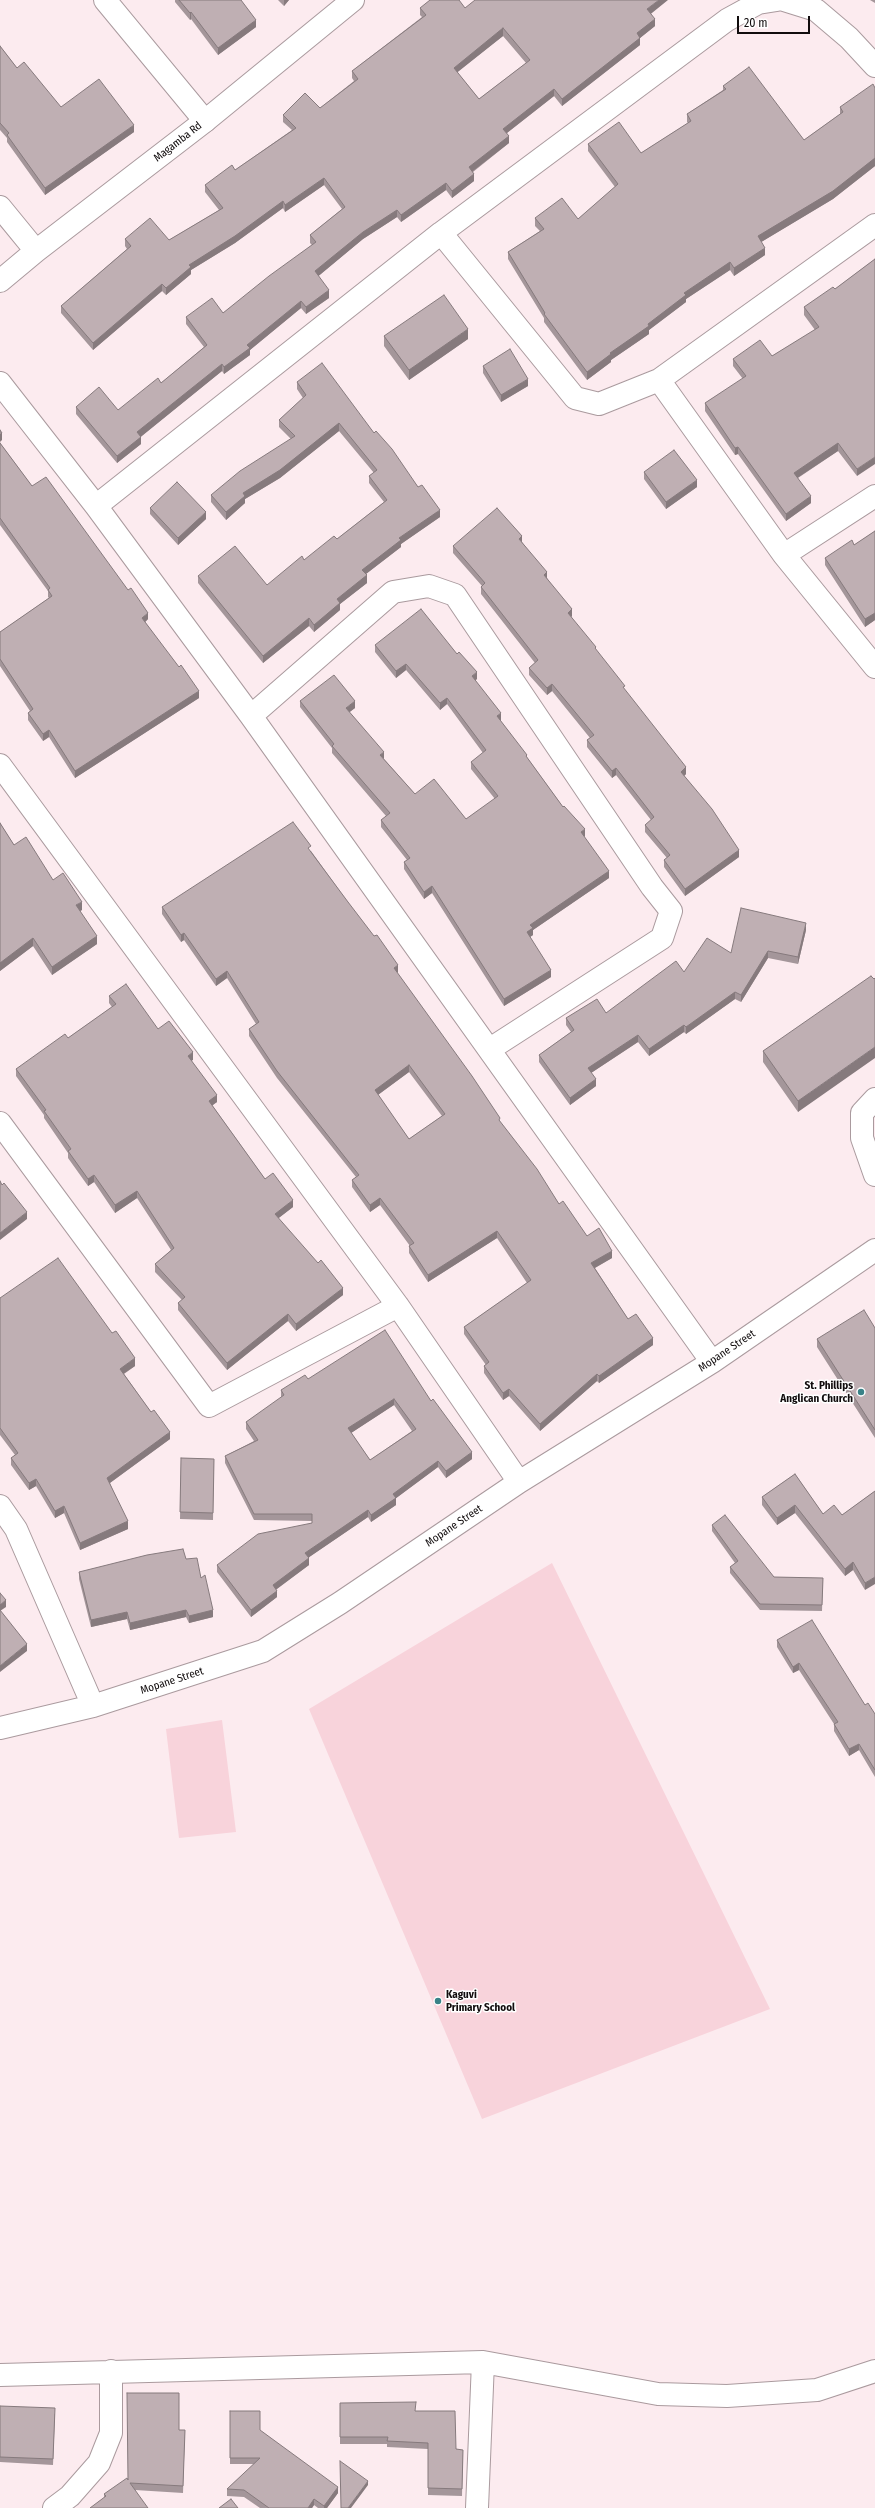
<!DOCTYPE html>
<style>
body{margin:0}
#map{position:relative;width:875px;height:2508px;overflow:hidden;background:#fcebef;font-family:"Fira Sans Condensed",sans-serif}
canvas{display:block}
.scale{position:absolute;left:737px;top:16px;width:73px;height:18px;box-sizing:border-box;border:2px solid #110c0d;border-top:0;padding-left:5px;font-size:12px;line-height:14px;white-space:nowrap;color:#110c0d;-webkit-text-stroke:3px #fff;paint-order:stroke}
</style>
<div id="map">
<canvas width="875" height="2508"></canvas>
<div class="scale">20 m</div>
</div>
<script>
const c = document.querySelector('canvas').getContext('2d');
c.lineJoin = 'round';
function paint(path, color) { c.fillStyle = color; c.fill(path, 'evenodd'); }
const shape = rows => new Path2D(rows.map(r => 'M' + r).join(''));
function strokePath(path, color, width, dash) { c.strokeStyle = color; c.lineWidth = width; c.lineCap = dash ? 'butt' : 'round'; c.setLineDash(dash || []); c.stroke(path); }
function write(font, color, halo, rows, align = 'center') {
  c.font = font + ' "Fira Sans Condensed",sans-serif'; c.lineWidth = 3; c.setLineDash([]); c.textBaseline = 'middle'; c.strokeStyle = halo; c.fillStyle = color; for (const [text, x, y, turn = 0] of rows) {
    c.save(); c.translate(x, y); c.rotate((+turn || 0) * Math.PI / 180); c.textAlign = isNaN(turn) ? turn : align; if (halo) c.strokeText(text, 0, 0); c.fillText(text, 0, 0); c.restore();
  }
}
paint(shape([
 [552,1563,770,2009,482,2119,309,1709],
 [222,1720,236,1832,179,1838,166,1729]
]), '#f8d3db');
const minor = shape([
 [105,0,205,121],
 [784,0,816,10,849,38,875,66],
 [441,233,727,20,758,3,777,0],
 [659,380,784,555,875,667],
 [0,383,96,506,251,716,712,1362],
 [96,506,441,233,575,398,599,404,659,380,875,225],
 [784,555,875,496],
 [251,716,393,592,429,586,455,595,652,887,671,911,662,938,490,1049],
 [0,765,398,1306,519,1482],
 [875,1099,862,1113,862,1138,875,1175],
 [0,1123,209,1406,398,1306],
 [0,1506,16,1529,93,1706],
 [0,1728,93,1706,263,1651,340,1603,519,1482,712,1362,875,1250],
 [0,2375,483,2362],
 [54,2508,70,2496,99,2463,111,2433,111,2371],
 [477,2508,483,2362,658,2394,727,2396,817,2390,875,2371]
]);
const tertiary = shape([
 [0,207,36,251],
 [0,281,36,251,205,121,353,0]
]);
strokePath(minor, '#aa9a9e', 24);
strokePath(tertiary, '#aa9a9e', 24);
strokePath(minor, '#fff', 22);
strokePath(tertiary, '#fff', 22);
paint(shape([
 [175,0,241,0,256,27,218,55,191,19,190,20,175,2],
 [278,0,289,0,284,6],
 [870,0,875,0,875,3],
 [420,8,465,8,651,14,655,26,640,38,640,45,562,106,554,96,507,133,509,143,473,172,474,181,452,198,446,190,401,222,397,217,363,239,318,276,329,298,306,314,301,308,250,350,250,355,224,374,222,371,140,437,141,444,117,463,76,414,76,407,118,410,161,383,204,347,186,324,186,317,223,313,312,245,310,243,310,235,342,209,324,185,285,212,283,208,235,243,191,270,191,274,166,295,162,291,93,350,61,313,61,306,127,249,125,246,125,239,169,240,219,210,205,192,205,185,235,170,292,130,283,122,283,115,320,108,354,81,352,78,352,71,422,17,420,15],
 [503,36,526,63,479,99,457,72],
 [0,46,17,68,61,107,134,132,45,195,7,142,7,138,0,130],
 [723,86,804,140,840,114,840,107,875,88,875,166,833,199,761,242,765,255,734,276,730,270,686,299,686,302,649,330,649,334,611,360,611,362,587,380,544,322,544,318,508,259,508,252,540,231,535,226,535,218,578,219,615,187,588,151,588,144,641,153,688,123,687,122,687,114,723,90],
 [875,259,857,476,838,451,798,478,811,503,786,521,738,454,735,455,705,411,705,403,743,379,733,366,733,359,772,356,815,330,804,315,804,307,835,289],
 [384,336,468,339,409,380,384,346],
 [483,366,528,386,501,402,483,373],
 [297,382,374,433,418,487,440,517,401,544,401,547,366,574,367,583,340,604,340,610,314,632,309,626,263,663,198,583,198,576,267,585,337,539,384,502,369,483,369,476,374,473,339,431,280,478,245,499,245,503,226,520,211,502,211,495,291,439,279,427,279,420,303,398,297,389],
 [0,443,32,486,148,619,145,622,199,698,75,778,49,737,43,741,28,720,28,713,30,711,0,666,0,632,49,598,48,597,48,591,0,525],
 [644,472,697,487,666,509,644,479],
 [150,508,206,519,178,545,150,514],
 [875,531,875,620,865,627,825,565,825,558,854,545],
 [522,542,547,578,572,616,571,617,686,774,684,776,739,857,685,896,664,867,664,860,667,858,645,832,645,825,651,820,616,775,612,778,587,747,587,740,590,738,552,691,547,695,529,675,529,668,535,663,481,594,481,587,482,586,453,553,453,546],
 [375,645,477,679,475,680,501,720,500,720,563,807,585,836,584,837,609,878,533,930,533,935,530,937,551,977,504,1006,432,893,424,899,404,869,404,862,407,860,381,827,381,820,386,816,332,753,332,748,300,707,300,701,355,708,349,712,384,759,415,794,466,819,495,799,471,769,471,762,483,753,447,704,440,710,406,670,396,678,375,652],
 [0,823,14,845,53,880,82,910,80,911,97,944,52,975,33,946,0,971],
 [311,851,398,972,397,973,500,1122,559,1204,587,1236,612,1258,595,1268,628,1319,653,1345,599,1383,597,1381,540,1431,509,1396,503,1400,484,1373,484,1366,486,1365,464,1334,464,1327,527,1283,497,1238,428,1282,409,1253,409,1246,410,1246,380,1205,370,1212,352,1187,352,1180,356,1177,277,1078,249,1036,249,1029,256,1024,227,978,216,986,184,940,181,942,162,914,162,907],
 [409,1072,442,1116,409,1139,378,1095],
 [806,930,798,964,768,958,741,1002,735,999,686,1034,684,1032,649,1056,638,1042,591,1073,596,1086,570,1105,539,1062,539,1055,571,1032,566,1025,566,1018,606,1013,684,972,731,953],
 [874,979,798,1112,763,1062,763,1051],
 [109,996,158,1029,193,1060,191,1060,217,1102,212,1105,265,1179,293,1207,278,1218,343,1295,296,1331,288,1321,227,1370,178,1310,178,1303,182,1300,155,1272,155,1264,171,1250,137,1198,115,1213,94,1182,88,1186,68,1158,68,1153,44,1118,44,1115,16,1076,16,1069,68,1038,112,1007,109,1003],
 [0,1298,135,1366,124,1374,170,1439,110,1483,128,1529,80,1550,64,1513,55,1518,36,1486,29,1490,11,1465,11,1458,15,1455,0,1435],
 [875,1328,875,1438,817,1347,817,1339],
 [308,1379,431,1401,472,1459,446,1478,438,1467,396,1498,396,1505,371,1522,368,1517,309,1557,309,1565,276,1589,277,1597,251,1617,217,1572,217,1565,312,1523,312,1521,254,1520,225,1463,225,1456,254,1441,246,1429,246,1422,281,1398,281,1390],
 [394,1405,412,1431,370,1460,351,1433],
 [181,1458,214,1459,213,1520,180,1519],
 [795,1474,823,1514,842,1515,875,1491,865,1590,853,1570,845,1576,795,1513,777,1525,762,1505,762,1497],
 [712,1525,774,1577,823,1578,822,1611,760,1610,730,1573,730,1567,735,1563,712,1531],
 [186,1559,201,1578,213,1617,189,1623,186,1617,130,1630,127,1619,91,1627,79,1579,79,1572],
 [777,1640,865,1705,875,1714,875,1777,859,1750,849,1756,834,1731,834,1724,799,1670,793,1673,777,1647],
 [340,2403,416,2411,456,2449,463,2450,462,2496,428,2495,428,2449,387,2447,387,2444,340,2444],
 [0,2406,55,2414,53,2465,0,2462],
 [230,2411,260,2431,338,2493,327,2508,318,2508,314,2505,312,2508,260,2508,244,2497,227,2496,227,2489,254,2464,230,2464],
 [179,2430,185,2430,183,2493,135,2490,104,2498,104,2494,128,2480]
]), '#a4969a');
paint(shape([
 [284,0,289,0,284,6],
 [659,0,668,0,647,17,647,9],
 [191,12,191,19,190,20,190,13],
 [655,19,655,26,640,38,640,45,562,106,562,99,637,33],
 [256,20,256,27,218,55,218,48],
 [503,28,503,36,454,75,454,68],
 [554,89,554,96,503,136,503,129],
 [134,125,134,132,45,195,45,188],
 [509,136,509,143,469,174,469,167],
 [875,158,875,166,833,199,758,244,758,236],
 [474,174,474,181,452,198,452,191],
 [324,178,324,185,285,212,285,205],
 [446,183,446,190,401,222,401,215],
 [283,201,283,208,235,243,191,270,191,274,166,295,166,288,189,265],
 [397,210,397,217,363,239,315,279,315,271,363,232],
 [765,248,765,255,734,276,734,268],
 [730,262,730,270,686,299,686,302,649,330,649,334,611,360,611,362,587,380,587,372,610,353,648,324,684,293],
 [162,284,162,291,93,350,93,343],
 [329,290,329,298,306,314,306,307],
 [301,301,301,308,250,350,250,355,224,374,224,367,247,345],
 [468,329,468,339,409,380,409,370],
 [222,364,222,371,137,440,137,432],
 [528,379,528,386,501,402,501,395],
 [339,423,339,431,280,478,245,499,245,503,226,520,226,512,243,493],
 [2,433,2,440,0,442,0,435],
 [141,437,141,444,117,463,117,456],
 [838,443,838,451,794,480,794,473],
 [738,447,738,454,735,455,735,448],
 [875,457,875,464,857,476,857,469],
 [697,480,697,487,666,509,666,502],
 [811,496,811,503,786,521,786,514],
 [440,510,440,517,401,544,401,547,362,577,362,570,399,538],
 [206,512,206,519,178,545,178,538],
 [522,536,522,543,519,539],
 [547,572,547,579,544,575],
 [367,575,367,583,340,604,340,610,314,632,314,625,337,599],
 [572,609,572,616,568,620,568,613],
 [148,613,148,619,142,625,142,618],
 [875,613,875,620,865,627,865,619],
 [309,618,309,626,263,663,263,656],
 [406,664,406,670,396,678,396,671],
 [477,672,477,679,472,683,472,676],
 [552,684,552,691,547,695,547,688],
 [199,691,199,698,75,778,75,771],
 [447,698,447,704,440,710,440,703],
 [355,701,355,708,346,715,346,708],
 [501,713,501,720,497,723,497,716],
 [49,730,49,737,43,741,43,734],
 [384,752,384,759,380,755],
 [686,767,686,774,681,779,681,772],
 [616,768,616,775,612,778,612,771],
 [585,829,585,836,581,839,581,832],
 [739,850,739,857,685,896,685,889],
 [609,871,609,878,533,930,533,935,527,939,527,932,530,925],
 [432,886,432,893,424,899,424,892],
 [82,902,82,910,76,913,76,905],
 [806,923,806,930,798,964,798,957],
 [184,933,184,940,181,942,181,935],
 [97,936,97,944,52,975,52,967],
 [33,938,33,946,0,971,0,963],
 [768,951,768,958,741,1002,741,995],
 [398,965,398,972,394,975,394,968],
 [551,970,551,977,504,1006,504,999],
 [227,971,227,978,216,986,216,979],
 [735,992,735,999,686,1034,686,1027],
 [684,1025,684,1032,649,1056,649,1049],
 [638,1035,638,1042,588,1075,588,1068],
 [875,1047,875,1058,798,1112,798,1101],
 [193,1052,193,1060,188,1063,188,1056],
 [409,1065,409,1072,375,1097,375,1090],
 [596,1079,596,1086,570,1105,570,1098],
 [217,1095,217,1102,209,1108,209,1101],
 [94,1175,94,1182,88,1186,88,1179],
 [137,1191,137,1198,115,1213,115,1205],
 [380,1198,380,1205,370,1212,370,1205],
 [293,1200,293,1207,275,1221,275,1214],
 [27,1212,27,1219,0,1240,0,1233],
 [497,1231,497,1238,428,1282,428,1275],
 [612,1251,612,1258,591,1270,591,1263],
 [343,1288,343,1295,296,1331,296,1324],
 [288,1314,288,1321,227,1370,227,1363],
 [653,1338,653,1345,599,1383,599,1376],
 [135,1358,135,1366,120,1376,120,1369],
 [597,1374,597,1381,540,1431,540,1424],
 [509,1389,509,1396,503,1400,503,1393],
 [394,1399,394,1405,348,1435,348,1428],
 [170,1432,170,1439,107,1485,107,1478],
 [472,1452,472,1459,446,1478,446,1471],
 [438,1461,438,1467,395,1499,396,1498,396,1505,371,1522,371,1515,393,1494],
 [36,1479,36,1486,29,1490,29,1483],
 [795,1505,795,1513,777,1525,777,1518],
 [64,1506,64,1513,55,1518,55,1511],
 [368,1510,368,1517,305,1560,305,1553],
 [128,1521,128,1529,80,1550,80,1543],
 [309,1558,309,1565,273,1592,273,1585],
 [853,1562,853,1570,845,1576,845,1569],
 [875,1577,875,1584,865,1590,865,1583],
 [277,1591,277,1597,251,1617,251,1610],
 [6,1600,6,1607,0,1611,0,1605],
 [186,1610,186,1617,130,1630,130,1623],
 [213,1610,213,1617,189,1623,189,1616],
 [127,1612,127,1619,91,1627,91,1620],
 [27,1644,27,1651,0,1672,0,1666],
 [799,1663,799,1670,793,1673,793,1667],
 [859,1744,859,1750,849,1756,849,1749],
 [368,2481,368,2485,351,2508,348,2508],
 [338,2487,338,2493,327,2508,324,2508,324,2506],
 [314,2499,314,2505,312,2508,308,2508]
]), '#867a7d');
const building = shape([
 [179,0,241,0,256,20,218,48,191,12,190,13,179,0],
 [430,0,459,0,465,8,475,0,659,0,647,9,655,19,637,33,640,38,562,99,554,89,503,129,509,136,469,167,474,174,452,191,446,183,401,215,397,210,363,232,315,271,329,290,306,307,301,301,247,345,250,348,224,367,222,364,137,432,141,437,117,456,76,407,99,387,118,410,158,378,161,383,207,345,186,317,212,298,223,313,269,276,316,242,310,235,345,207,324,178,285,205,283,201,235,236,189,265,191,267,166,288,162,284,93,343,61,306,131,246,125,239,150,218,169,240,223,208,205,185,232,165,235,170,296,128,283,115,305,93,320,108,358,79,352,71,426,15,420,8,430,0],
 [503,28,530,60,479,99,454,68,503,28],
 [0,46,17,68,24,62,61,107,99,79,134,125,45,188,7,135,9,133,0,123,0,46],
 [749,67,804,140,843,112,840,107,873,84,875,88,875,158,833,191,758,236,765,248,734,268,730,262,684,293,686,295,648,324,649,326,610,353,611,354,587,372,544,314,545,313,508,252,544,229,535,218,562,198,578,219,618,184,588,144,619,122,641,153,691,121,687,114,726,89,723,86,749,67],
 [875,259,875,457,857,469,838,443,794,473,811,496,786,514,738,447,735,448,705,403,746,376,733,359,760,340,772,356,819,327,804,307,833,287,835,289,875,259],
 [444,295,468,329,409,370,384,336,444,295],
 [510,349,528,379,501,395,483,366,510,349],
 [322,363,374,433,376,431,392,449,418,487,422,485,440,510,399,538,401,540,362,570,367,575,337,599,340,603,314,625,309,618,263,656,198,576,235,546,267,585,302,556,304,560,334,536,337,539,387,500,369,476,377,470,339,423,280,470,243,493,245,496,226,512,211,495,240,471,295,436,279,420,306,395,297,382,322,363],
 [0,430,2,433,0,435,0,430],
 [0,443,32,486,46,477,128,590,131,588,148,613,142,618,179,667,181,665,199,691,75,771,49,730,43,734,28,713,33,709,0,659,0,632,52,596,48,590,50,588,0,518,0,443],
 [674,450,697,480,666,502,644,472,674,450],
 [177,482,206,512,178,538,150,508,177,482],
 [497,508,522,536,519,539,547,572,544,575,572,609,568,613,596,647,595,648,625,686,623,687,686,767,681,772,712,809,739,850,685,889,664,860,670,855,645,825,654,817,616,768,612,771,587,740,594,735,552,684,547,688,529,668,538,660,481,587,485,583,453,546,497,508],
 [875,531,875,613,865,619,825,558,852,540,854,545,875,531],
 [421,609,457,654,459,652,477,672,472,676,501,713,497,716,527,755,526,756,563,807,564,806,585,829,581,832,609,871,530,925,533,928,527,932,551,970,504,999,432,886,424,892,404,862,410,858,381,820,390,813,332,746,334,744,300,701,334,675,355,701,346,708,384,752,380,755,415,794,434,779,466,819,498,796,471,762,486,750,447,698,440,703,406,664,396,671,375,645,421,609],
 [293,822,311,846,308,848,348,902,374,936,377,935,398,965,394,968,472,1076,500,1118,499,1120,537,1169,559,1204,563,1201,587,1236,599,1228,612,1251,591,1263,628,1319,636,1314,653,1338,599,1376,597,1374,540,1424,509,1389,503,1393,484,1366,489,1362,464,1327,531,1280,497,1231,428,1275,409,1246,414,1243,380,1198,370,1205,352,1180,359,1175,277,1071,249,1029,259,1022,227,971,216,979,184,933,181,935,162,907,293,822],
 [409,1065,445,1114,409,1139,375,1090,409,1065],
 [0,823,14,845,26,837,53,880,63,873,82,902,76,905,97,936,52,967,33,938,0,963,0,823],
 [741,908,806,923,798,957,768,951,741,995,735,992,686,1027,684,1025,649,1049,638,1035,588,1068,596,1079,570,1098,539,1055,574,1030,566,1018,597,999,606,1013,676,961,684,972,707,938,731,953,741,908],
 [871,976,874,979,875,978,875,1047,798,1101,763,1051,871,976],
 [126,984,158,1029,169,1021,193,1052,188,1056,217,1095,209,1101,265,1179,273,1173,293,1200,275,1214,318,1263,321,1260,343,1288,296,1324,288,1314,227,1363,178,1303,185,1297,155,1264,174,1248,137,1191,115,1205,94,1175,88,1179,68,1151,71,1149,44,1111,46,1110,16,1069,65,1034,68,1038,116,1004,109,996,126,984],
 [0,1181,2,1185,4,1183,27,1212,0,1233,0,1181],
 [58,1258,112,1333,116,1331,135,1358,120,1369,151,1412,154,1410,170,1432,107,1478,128,1521,80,1543,64,1506,55,1511,36,1479,29,1483,11,1458,18,1453,0,1428,0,1298,58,1258],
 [864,1310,875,1328,875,1430,817,1339,864,1310],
 [385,1330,431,1401,433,1399,472,1452,446,1471,438,1461,393,1494,396,1498,371,1515,368,1510,305,1553,309,1558,273,1585,277,1591,251,1610,217,1565,258,1534,312,1523,312,1514,254,1514,225,1456,258,1440,246,1422,284,1395,281,1390,305,1375,308,1379,385,1330],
 [394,1399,416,1429,370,1460,348,1428,394,1399],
 [181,1458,214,1459,213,1513,180,1512,181,1458],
 [795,1474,823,1514,834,1505,842,1515,875,1491,875,1577,865,1583,853,1562,845,1569,795,1505,777,1518,762,1497,795,1474],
 [725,1515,774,1577,823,1578,822,1605,760,1604,730,1567,738,1561,712,1525,725,1515],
 [183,1549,186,1559,197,1558,201,1578,205,1575,213,1610,189,1616,186,1610,130,1623,127,1612,91,1620,79,1572,147,1555,183,1549],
 [0,1593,6,1600,0,1605,0,1593],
 [0,1610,27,1644,0,1666,0,1610],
 [812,1620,865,1705,868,1703,875,1714,875,1770,859,1744,849,1749,834,1724,838,1722,799,1663,793,1667,777,1640,812,1620],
 [127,2393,179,2393,179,2430,185,2430,183,2486,130,2483,148,2508,90,2508,106,2496,104,2494,127,2478,128,2480,127,2393],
 [416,2402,415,2411,455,2411,456,2449,463,2450,462,2489,428,2488,428,2443,387,2441,388,2437,340,2437,340,2403,416,2402],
 [0,2406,55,2408,53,2459,0,2457,0,2406],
 [230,2411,260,2411,260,2430,338,2487,324,2506,314,2499,308,2508,269,2508,244,2490,227,2489,260,2458,230,2458,230,2411],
 [340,2461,368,2481,348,2508,341,2508,340,2461],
 [231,2499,238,2508,219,2508,231,2499]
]);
paint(building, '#bfafb3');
strokePath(building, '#867a7d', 1);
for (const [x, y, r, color] of [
 [861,1392,4,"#398287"],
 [438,2001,4,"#398287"]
]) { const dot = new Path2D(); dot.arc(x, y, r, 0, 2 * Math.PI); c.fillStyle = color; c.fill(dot); strokePath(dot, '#fff', 1.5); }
write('11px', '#110c0d', '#fff', [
 ["Magamba Rd",178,142,-38],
 ["Mopane Street",727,1351,-34],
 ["Mopane Street",454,1526,-34],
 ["Mopane Street",172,1681,-18]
]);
write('bold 11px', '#110c0d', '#fff', [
 ["St. Phillips",853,1386],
 ["Anglican Church",853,1399],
 ["Kaguvi",446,1995,"left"],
 ["Primary School",446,2008,"left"]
], 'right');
</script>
